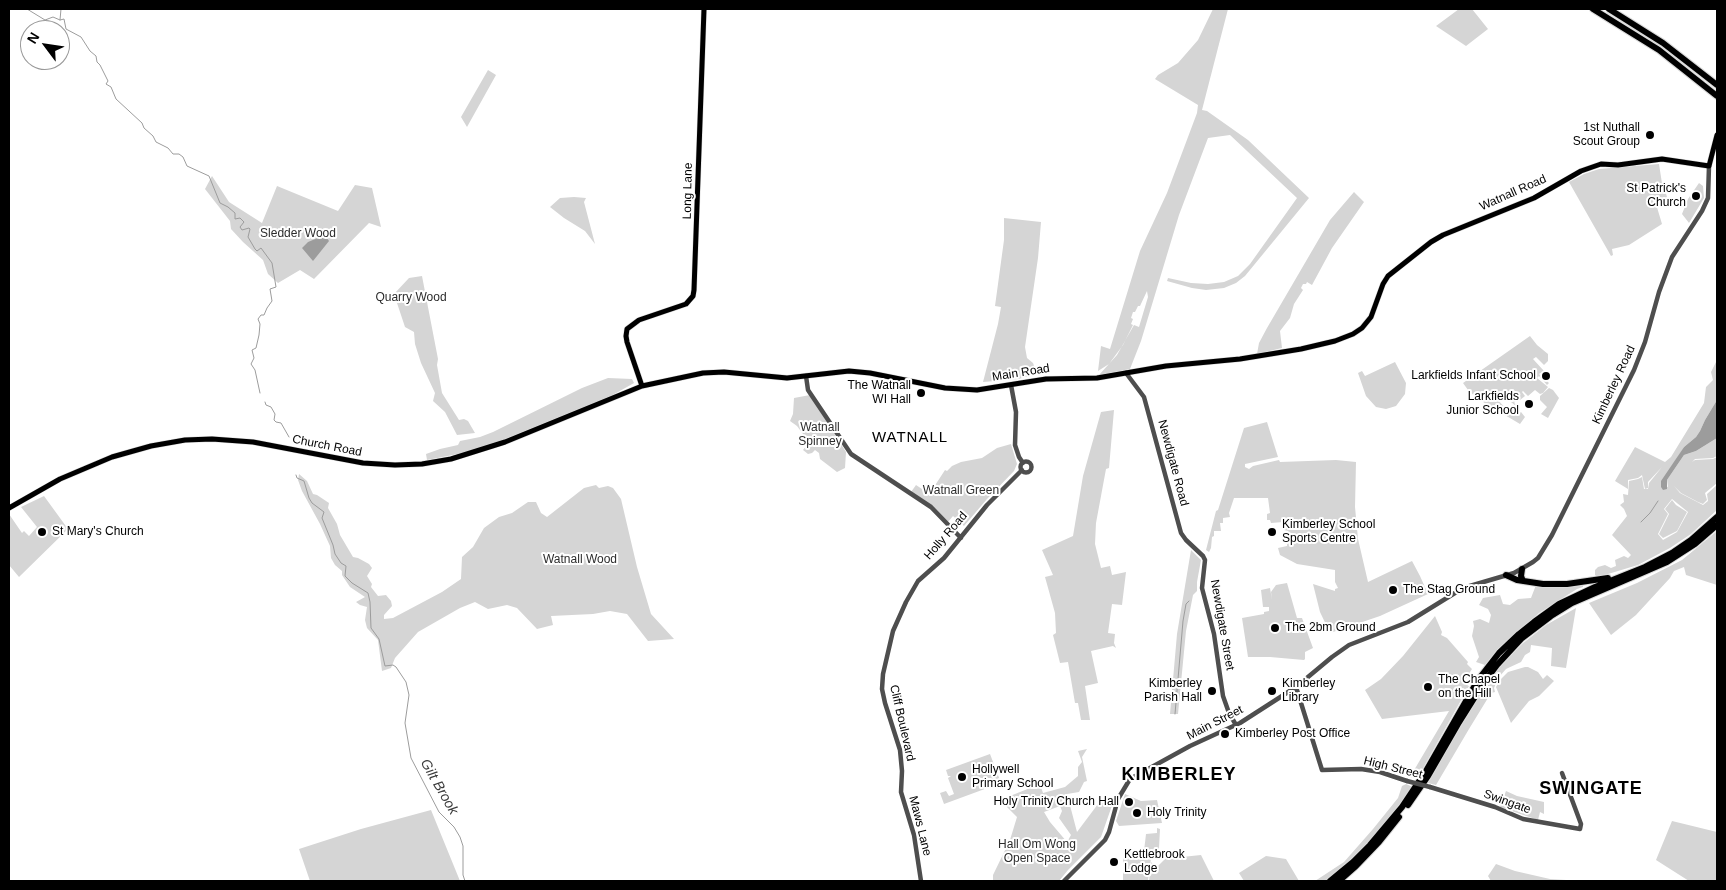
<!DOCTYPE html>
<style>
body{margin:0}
#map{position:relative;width:1726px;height:890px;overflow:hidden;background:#fff;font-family:Arial,sans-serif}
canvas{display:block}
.frame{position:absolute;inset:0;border:10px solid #000;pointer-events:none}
.north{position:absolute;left:20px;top:20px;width:50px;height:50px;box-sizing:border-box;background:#fff;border:1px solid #999;border-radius:50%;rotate:301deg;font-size:14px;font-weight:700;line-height:20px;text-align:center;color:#000}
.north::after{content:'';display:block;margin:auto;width:18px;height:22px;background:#000;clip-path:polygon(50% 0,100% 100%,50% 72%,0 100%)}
</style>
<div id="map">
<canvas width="1726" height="890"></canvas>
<div class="frame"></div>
<div class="north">N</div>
</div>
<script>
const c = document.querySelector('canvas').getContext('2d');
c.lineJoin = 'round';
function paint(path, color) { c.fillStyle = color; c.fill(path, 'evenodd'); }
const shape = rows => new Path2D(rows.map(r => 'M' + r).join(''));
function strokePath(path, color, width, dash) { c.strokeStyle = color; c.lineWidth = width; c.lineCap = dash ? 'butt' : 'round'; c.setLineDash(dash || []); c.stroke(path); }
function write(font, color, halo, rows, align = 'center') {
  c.font = font + ' Arial,sans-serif'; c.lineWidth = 4; c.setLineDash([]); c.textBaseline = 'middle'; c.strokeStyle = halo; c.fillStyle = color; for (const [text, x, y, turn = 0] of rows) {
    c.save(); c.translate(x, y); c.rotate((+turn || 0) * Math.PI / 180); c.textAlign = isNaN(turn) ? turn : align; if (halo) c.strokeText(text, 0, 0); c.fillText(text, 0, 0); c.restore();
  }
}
paint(shape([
 [1213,9,1228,9,1202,110,1207,111,1248,140,1309,198,1245,276,1236,283,1224,288,1206,290,1192,288,1167,281,1168,278,1191,283,1208,284,1224,282,1238,276,1250,264,1297,198,1230,135,1208,138,1179,215,1141,341,1130,369,1099,375,1117,355,1134,325,1139,327,1148,297,1147,291,1140,306,1138,306,1135,312,1133,312,1131,318,1133,319,1131,324,1133,325,1123,345,1109,364,1098,371,1101,346,1110,349,1140,251,1167,193,1197,113,1198,105,1155,79,1158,75,1178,63,1198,40],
 [1459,9,1472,9,1488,29,1466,46,1436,26],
 [488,70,496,75,467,127,461,117],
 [1659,164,1663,190,1665,190,1667,197,1656,204,1662,224,1629,245,1612,249,1613,255,1611,256,1569,182,1584,174,1599,169],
 [212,176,229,202,262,223,277,186,338,211,355,185,372,188,381,227,369,223,314,279,300,270,278,283,268,274,263,260,243,242,231,229,230,221,205,189],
 [1699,183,1703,186,1704,198,1689,223,1682,214,1688,199],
 [1354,192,1364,202,1332,248,1312,285,1307,282,1306,284,1303,284,1301,288,1303,290,1294,304,1290,318,1280,331,1282,348,1257,354,1259,343,1267,328,1330,220],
 [574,197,586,198,584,202,595,244,585,231,564,218,550,207,560,198],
 [1004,218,1041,222,1038,258,1025,347,1027,358,1033,363,1036,371,1031,375,1019,379,983,382,998,324,1001,307,995,306,1004,240],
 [422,276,438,359,437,365,442,393,459,420,464,419,468,421,475,433,457,435,445,412,433,401,435,393,421,363,415,344,414,332,405,327,394,294,409,278],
 [1530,336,1537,345,1548,354,1548,361,1544,365,1536,357,1533,359,1544,371,1539,374,1549,383,1547,385,1539,376,1537,378,1548,387,1543,393,1540,394,1535,390,1528,396,1523,391,1522,392,1525,396,1520,400,1518,399,1514,403,1519,406,1517,407,1511,402,1518,394,1513,389,1506,395,1503,393,1497,399,1509,412,1511,411,1517,415,1521,412,1525,417,1520,424,1478,399,1468,390,1463,383],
 [1717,348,1717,400,1705,420,1700,431,1696,437,1684,447,1661,484,1668,487,1667,480,1684,455,1696,451,1717,438,1717,456,1713,458,1695,459,1692,462,1695,460,1713,459,1717,457,1717,483,1705,493,1707,500,1703,504,1698,502,1681,493,1674,486,1680,493,1703,505,1708,501,1707,494,1717,485,1717,510,1691,534,1670,548,1638,565,1598,577,1595,575,1595,570,1598,567,1605,565,1611,568,1616,566,1615,560,1624,556,1628,558,1631,555,1612,535,1627,516,1624,509,1620,505,1624,502,1623,494,1628,495,1629,481,1638,479,1642,477,1644,489,1648,489,1649,483,1662,467,1648,482,1648,488,1645,489,1642,475,1638,478,1628,480,1628,489,1615,481,1635,447,1665,462,1671,457,1704,403,1706,387,1713,380,1711,372,1717,360],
 [1672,499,1688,512,1677,532,1663,540,1658,534,1668,514,1664,509],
 [1395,362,1406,383,1405,394,1396,406,1386,409,1376,407,1366,396,1358,373,1362,371,1365,376],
 [608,378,632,379,634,383,611,396,503,440,463,453,427,460,426,454,440,449,458,445,460,441,480,437,493,432,582,388],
 [1549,388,1553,390,1559,398,1548,418,1541,414,1547,407,1540,400,1540,396],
 [810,395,846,452,845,468,837,472,820,459,819,453,815,450,812,453,808,454,803,450,808,444,805,441,803,434,797,426,790,421,793,414,794,398],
 [1114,410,1109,468,1106,469,1096,523,1095,544,1101,568,1110,566,1112,575,1126,572,1122,605,1112,604,1108,633,1115,634,1114,643,1116,648,1113,646,1091,651,1098,683,1085,686,1090,720,1081,720,1078,703,1075,703,1068,662,1060,663,1053,635,1056,633,1055,613,1045,577,1053,575,1042,550,1073,536,1083,476,1101,412],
 [1267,422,1278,457,1245,464,1245,467,1249,469,1253,466,1279,460,1280,462,1336,460,1356,462,1355,507,1358,539,1368,582,1412,561,1420,576,1428,594,1380,616,1330,633,1320,612,1313,584,1335,591,1335,589,1338,588,1335,582,1335,570,1297,564,1280,555,1278,548,1287,546,1288,531,1284,530,1283,522,1271,523,1270,520,1267,520,1267,514,1270,513,1268,498,1234,498,1229,513,1230,517,1223,518,1223,523,1220,523,1221,531,1214,531,1214,536,1212,537,1211,548,1209,552,1206,550,1216,511,1218,510,1244,428],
 [1011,444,1017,464,1014,471,987,499,964,526,953,516,948,522,911,492,916,485,928,493,932,490,945,470,947,471,952,466,961,462,982,458,997,448],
 [299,474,307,481,313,494,317,495,329,503,328,508,337,524,340,535,353,557,358,558,369,564,372,568,367,576,372,584,371,587,378,596,386,595,391,601,392,606,384,615,384,619,393,618,442,592,461,579,462,557,473,547,484,528,499,517,512,513,528,502,536,502,541,513,547,517,584,488,596,485,599,488,608,486,613,488,621,499,637,567,651,614,674,639,648,641,627,614,610,611,593,614,551,616,553,625,537,629,517,608,507,605,488,609,475,602,460,608,418,632,395,658,391,668,382,671,378,640,367,628,365,620,367,607,360,605,356,602,365,597,350,587,342,575,342,571,335,565,331,558,330,546,320,524,302,491,298,480],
 [44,496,68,529,19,577,9,565,9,514,22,533,24,531,29,536,37,527,21,507],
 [1672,500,1676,505,1687,512,1677,531,1663,538,1659,534,1669,514,1665,509],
 [1717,531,1717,585,1686,575,1684,567,1674,571,1670,578,1636,615,1611,635,1589,603,1637,583,1682,560],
 [1191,550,1201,560,1197,582,1197,591,1193,595,1186,631,1178,714,1170,714,1177,634],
 [1287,583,1297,618,1302,618,1313,648,1305,652,1305,659,1304,660,1270,657,1248,657,1242,618,1264,614,1264,612,1269,611,1269,607,1263,607,1261,590,1270,588,1272,600,1271,592,1276,585],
 [1536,585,1583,585,1583,587,1577,589,1539,613,1499,648,1485,665,1476,662,1479,657,1472,636,1474,626,1473,621,1480,619,1489,623,1491,615,1488,609,1479,605,1483,598,1500,595,1503,604,1510,605,1518,599,1531,598],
 [1576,608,1566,668,1551,666,1552,648,1531,645,1530,652,1525,655,1521,662,1506,669,1499,677,1494,673,1522,644,1546,625],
 [1435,616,1442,632,1441,635,1447,638,1468,662,1467,664,1472,669,1463,683,1469,686,1417,779,1410,777,1449,711,1382,719,1365,690,1381,679,1403,656],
 [1525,667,1528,667,1538,672,1543,679,1547,675,1554,681,1539,696,1529,701,1511,723,1496,687,1500,680,1508,672],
 [1490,677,1497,681,1494,688,1495,692,1491,693,1469,729,1436,785,1428,783,1468,711],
 [1087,749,1082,757,1087,781,1084,782,1079,792,1067,794,1077,832,1101,800,1103,798,1115,797,1101,837,1068,870,1059,881,993,881,993,875,1010,840,1017,817,1003,803,1005,798,1040,784,1043,793,1065,787,1078,776,1078,767,1082,762,1078,751],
 [1060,806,1062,811,1059,818,1071,835,1067,842,1050,822,1044,812],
 [990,754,1001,783,944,804,940,793,946,791,949,796,954,794,948,778,951,776,948,776,946,770],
 [1406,784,1413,787,1377,833,1335,875,1326,881,1315,881,1344,862,1373,829,1398,798,1402,786],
 [1506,791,1517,796,1544,802,1544,814,1540,812,1538,820,1500,807],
 [1125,794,1141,801,1157,800,1162,823,1119,826,1116,821],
 [431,810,460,881,310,881,299,849,361,829],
 [1672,821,1717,832,1717,881,1689,881,1656,860],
 [1157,828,1160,829,1159,848,1151,858,1148,881,1123,881,1123,851,1144,851,1146,834,1157,833],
 [1175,849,1182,857,1201,855,1214,881,1149,881,1151,862,1156,868],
 [1266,856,1286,859,1299,881,1244,881,1239,873],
 [1496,864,1515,871,1550,879,1582,881,1491,881,1488,876]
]), '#d5d5d5');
paint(shape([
 [325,235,329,241,313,261,302,248,308,242],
 [1717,400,1717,438,1696,451,1684,455,1667,480,1667,489,1663,490,1661,487,1661,481,1684,447,1696,437,1700,431,1705,420]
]), '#9c9c9c');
strokePath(shape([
 [27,9,45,20,53,17,60,20,64,19,66,29,81,37,90,51,96,56,97,62,100,65,108,81,106,84,111,87,116,99,142,123,144,128,153,136,156,142,168,148,173,154,179,154,183,157,187,166,209,176,220,203,228,207,235,213,235,219,240,218,244,222,240,227,242,230,249,228,250,229,248,237,255,249,257,251,261,248,272,263,276,287,270,289,272,301,267,308,264,315,261,315,258,319,260,324,259,335,256,348,252,350,254,358,251,364,255,370,260,393],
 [60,20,61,9],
 [265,402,266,405,271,407,275,414,274,420,276,422,281,423,289,437],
 [296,475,297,478,304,481,309,498,312,503,324,512,322,518,333,545,335,554,341,563,346,566,345,576,352,583,368,593,370,602,371,628,379,639,385,666,393,665,396,667,406,682,409,695,405,723,411,758,439,812,454,827,460,837,463,846,463,875,465,881],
 [1641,522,1650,513,1658,501],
 [1175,714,1183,621,1186,604,1189,601]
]), '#9c9c9c', 1);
const major = shape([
 [642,386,627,342,626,336,627,329,639,320,686,304,693,296,694,290,704,9],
 [9,508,60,479,112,457,151,446,185,440,212,439,253,442,363,463,395,465,422,464,451,459,505,442,642,386,703,373,724,372,787,378,849,371,870,373,945,388,977,390,1046,379,1097,378,1166,366,1240,359,1301,349,1335,341,1353,334,1362,328,1371,317,1383,284,1388,276,1431,242,1443,235,1534,198,1581,171,1601,164,1618,165,1662,159,1709,166,1717,135]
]);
const highway = shape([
 [1593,9,1659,50,1717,96],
 [1609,9,1663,43,1717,85],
 [1522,569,1521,576,1523,581],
 [1506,575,1517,580,1543,584,1567,584,1608,578],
 [1408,805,1428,776,1458,724,1485,681,1497,665,1522,638,1551,616,1572,603,1667,562,1695,544,1717,525],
 [1330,881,1353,862,1370,845,1402,807,1426,771,1478,680,1499,653,1519,634,1534,622,1559,604,1595,587,1645,567,1672,553,1691,540,1717,517],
 [1339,881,1356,866,1379,842,1399,817]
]);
strokePath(major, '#dbdbdb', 6);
strokePath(highway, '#dbdbdb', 8);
strokePath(shape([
 [1126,373,1144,397,1181,533,1186,540,1203,556,1205,560,1202,588,1214,634,1223,696,1229,713,1236,725],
 [806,376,808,390,851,454,931,507,961,538],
 [1011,385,1016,412,1015,445,1019,457,1023,463],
 '1020.5 467a5.5 5.5 0 1 1 11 0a5.5 5.5 0 1 1-11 0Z',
 [1296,687,1322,770,1361,769,1380,772,1407,781],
 [1430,787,1495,807,1523,819,1580,829,1581,824,1562,773],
 [921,881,914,835,901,792,902,771,900,750,885,703,882,689,883,674,893,631,906,602,918,581,944,558,987,505,1022,470],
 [1064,881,1105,840,1109,832,1118,799,1130,779,1190,746,1240,723,1296,687,1332,657,1349,645,1408,622,1463,588,1514,573,1533,562,1538,558,1552,535,1634,370,1645,342,1659,292,1672,257,1702,211,1708,198,1709,166]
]), '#4e4e4e', 4.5);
strokePath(major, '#000', 5);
strokePath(highway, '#000', 6);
strokePath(shape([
 [1407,781,1430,787]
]), '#4e4e4e', 4.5);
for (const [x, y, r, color] of [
 [1650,135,5,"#000"],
 [1696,196,5,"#000"],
 [1546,376,5,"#000"],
 [921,393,5,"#000"],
 [1529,404,5,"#000"],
 [42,532,5,"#000"],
 [1272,532,5,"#000"],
 [1393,590,5,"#000"],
 [1275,628,5,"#000"],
 [1428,687,5,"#000"],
 [1212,691,5,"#000"],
 [1272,691,5,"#000"],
 [1225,734,5,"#000"],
 [962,777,5,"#000"],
 [1129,802,5,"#000"],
 [1137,813,5,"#000"],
 [1114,862,5,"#000"]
]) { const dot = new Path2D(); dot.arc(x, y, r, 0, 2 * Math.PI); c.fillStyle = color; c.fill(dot); strokePath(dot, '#fff', 2); }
write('12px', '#000', '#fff', [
 ["1st Nuthall",1640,128,"right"],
 ["Scout Group",1640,142,"right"],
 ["St Patrick's",1686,189,"right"],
 ["Church",1686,203,"right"],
 ["Larkfields Infant School",1536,376,"right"],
 ["The Watnall",911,386,"right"],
 ["WI Hall",911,400,"right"],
 ["Larkfields",1519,397,"right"],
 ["Junior School",1519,411,"right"],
 ["Kimberley School",1282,525],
 ["Sports Centre",1282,539],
 ["St Mary's Church",52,532],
 ["The Stag Ground",1403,590],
 ["The 2bm Ground",1285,628],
 ["The Chapel",1438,680],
 ["on the Hill",1438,694],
 ["Kimberley",1202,684,"right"],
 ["Parish Hall",1202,698,"right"],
 ["Kimberley",1282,684],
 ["Library",1282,698],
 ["Kimberley Post Office",1235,734],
 ["Hollywell",972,770],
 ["Primary School",972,784],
 ["Holy Trinity Church Hall",1119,802,"right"],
 ["Holy Trinity",1147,813],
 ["Kettlebrook",1124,855],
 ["Lodge",1124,869]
], 'left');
write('12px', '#000', '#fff', [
 ["Long Lane",688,191,-89],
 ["Watnall Road",1513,193,-24],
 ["Main Road",1021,373,-9],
 ["Kimberley Road",1614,385,-65],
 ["Church Road",327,446,11],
 ["Newdigate Road",1173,463,75],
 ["Holly Road",946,536,-49],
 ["Newdigate Street",1222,625,80],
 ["Cliff Boulevard",902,723,77],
 ["Main Street",1215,723,-27],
 ["High Street",1393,768,14],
 ["Swingate",1507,802,20],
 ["Maws Lane",920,826,76]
]);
write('12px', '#2c2c2c', '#fff', [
 ["Sledder Wood",298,234],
 ["Quarry Wood",411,298],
 ["Watnall",820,428],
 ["Spinney",820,442],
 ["Watnall Green",961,491],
 ["Watnall Wood",580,560],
 ["Hall Om Wong",1037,845],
 ["Open Space",1037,859]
]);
write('italic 14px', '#3d3d3d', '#fff', [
 ["Gilt Brook",439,787,60]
]);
c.letterSpacing = '1px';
write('15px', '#000', '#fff', [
 ["WATNALL",910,438]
]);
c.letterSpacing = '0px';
c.letterSpacing = '1px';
write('bold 18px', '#000', '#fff', [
 ["KIMBERLEY",1179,775],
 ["SWINGATE",1591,789]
]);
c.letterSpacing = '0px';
</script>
